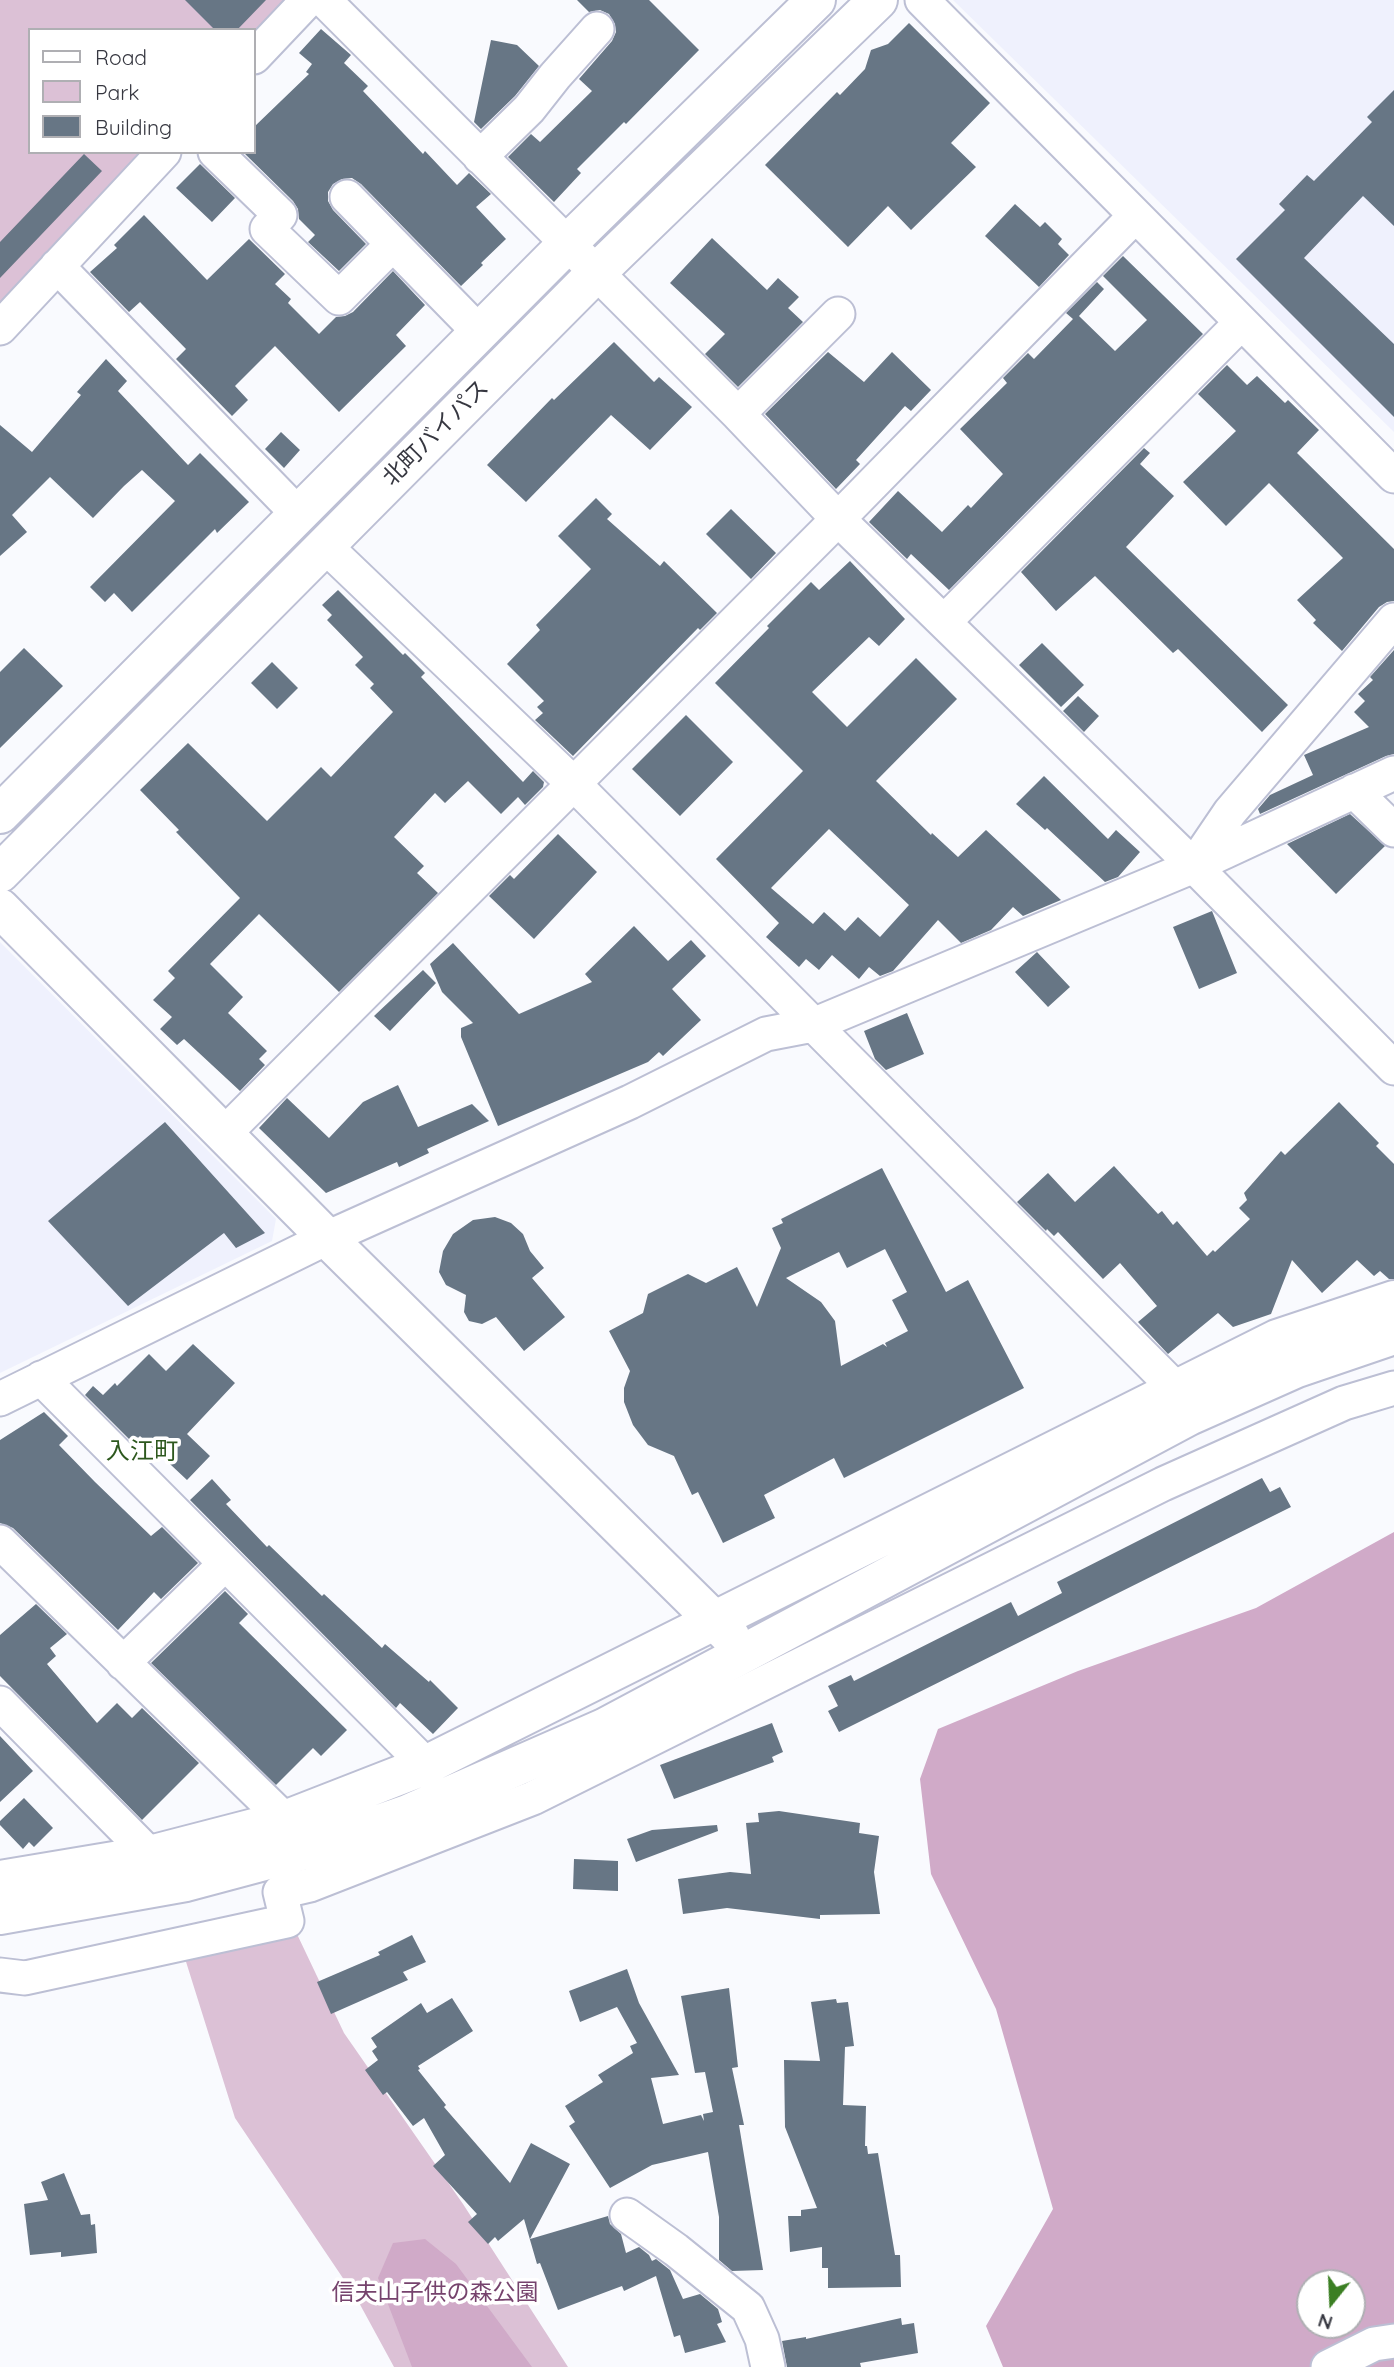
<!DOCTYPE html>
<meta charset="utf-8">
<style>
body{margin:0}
#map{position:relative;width:1394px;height:2367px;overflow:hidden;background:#f9fafe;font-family:Quicksand,sans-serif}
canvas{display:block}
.legend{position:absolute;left:28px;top:28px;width:228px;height:126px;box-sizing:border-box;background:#fff;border:2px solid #afafb3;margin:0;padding:9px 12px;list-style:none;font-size:21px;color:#363740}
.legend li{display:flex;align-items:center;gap:14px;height:35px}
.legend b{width:35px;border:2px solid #afafb3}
.north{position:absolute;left:1296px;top:2269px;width:70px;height:70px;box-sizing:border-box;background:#fff;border:2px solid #afafb3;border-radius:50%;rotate:198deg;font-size:19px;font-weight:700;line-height:28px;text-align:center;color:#363740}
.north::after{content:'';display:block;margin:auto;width:24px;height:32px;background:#3b7f23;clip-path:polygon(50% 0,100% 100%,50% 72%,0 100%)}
</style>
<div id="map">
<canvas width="1394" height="2367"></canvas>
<ul class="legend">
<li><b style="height:9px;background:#fff"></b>Road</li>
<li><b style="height:19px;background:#dcc1d6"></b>Park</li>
<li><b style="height:19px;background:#677685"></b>Building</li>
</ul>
<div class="north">N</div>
</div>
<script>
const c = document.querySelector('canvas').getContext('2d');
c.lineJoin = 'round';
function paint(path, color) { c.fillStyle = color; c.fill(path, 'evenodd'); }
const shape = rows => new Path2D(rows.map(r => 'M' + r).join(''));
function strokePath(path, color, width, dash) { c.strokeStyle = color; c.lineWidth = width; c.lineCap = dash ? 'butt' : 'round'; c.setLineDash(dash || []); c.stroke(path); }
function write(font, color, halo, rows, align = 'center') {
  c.font = font + ' Quicksand,"Noto Sans JP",sans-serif'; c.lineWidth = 7; c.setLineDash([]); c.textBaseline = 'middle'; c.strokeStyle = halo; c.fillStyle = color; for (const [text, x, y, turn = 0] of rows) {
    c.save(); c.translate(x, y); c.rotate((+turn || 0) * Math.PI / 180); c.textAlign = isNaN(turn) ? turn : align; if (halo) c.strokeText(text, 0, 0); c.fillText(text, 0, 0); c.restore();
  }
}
paint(shape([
 [953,0,1394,0,1394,432],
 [0,942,276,1219,272,1241,0,1373]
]), '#eff1fd');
paint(shape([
 [0,0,288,0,254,36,254,30,30,30,30,152,143,152,0,302],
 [291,1901,296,1932,344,2033,463,2204,568,2367,394,2367,357,2299,235,2118,177,1933]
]), '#dcc1d6');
paint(shape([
 [1394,1532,1394,2367,1003,2367,986,2326,1053,2209,996,2009,931,1874,920,1779,938,1729,1078,1671,1256,1608],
 [1310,2283,1352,2283,1352,2325,1310,2325],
 [425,2239,456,2264,532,2367,412,2367,378,2278,393,2243]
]), '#d0aac8');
paint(shape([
 [185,0,266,0,237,30,215,30],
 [577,0,649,0,699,50,626,124,624,122,577,169,581,173,554,202,508,157,531,134,540,142,592,91,579,79,612,41,616,32,615,24,609,14,600,10,589,12],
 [909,23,990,103,951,143,976,167,911,230,888,206,848,247,765,165,837,92,840,95,865,69,871,50,888,44],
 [321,29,351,55,344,63,368,86,363,91,423,154,425,151,457,185,469,173,491,194,476,207,506,239,481,263,483,265,461,286,361,184,352,178,342,179,333,184,328,192,328,201,333,210,366,244,339,271,308,242,315,235,299,219,298,209,293,201,243,152,254,152,254,127,309,74,306,72,312,64,299,53],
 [491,40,517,45,539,66,515,96,481,129,474,122],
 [1394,90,1394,226,1363,196,1304,258,1394,344,1394,417,1236,259,1285,210,1279,204,1307,175,1314,181,1372,122,1367,117],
 [84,154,102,171,0,278,0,242],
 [200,164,235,198,212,222,176,188],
 [1015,204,1040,227,1045,222,1062,239,1058,244,1069,255,1039,287,985,236],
 [144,215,207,280,249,239,285,274,275,284,291,299,288,303,319,334,336,317,345,316,353,312,393,271,425,305,396,335,406,346,339,412,275,346,235,386,248,400,232,416,176,359,186,349,140,302,129,312,90,272,117,248,114,245],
 [712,238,767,290,778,278,799,297,788,308,803,322,738,387,705,354,725,334,670,283],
 [1123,256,1203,334,949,590,911,554,907,559,869,522,898,491,942,532,968,505,971,508,1003,474,960,429,1007,383,1003,378,1028,353,1034,359,1073,319,1066,313,1097,282,1104,289,1079,316,1115,351,1147,320,1103,276],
 [614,342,654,382,659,377,692,407,650,450,611,415,526,502,487,465,552,398,554,400],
 [828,352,864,382,892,352,931,390,911,411,905,406,856,460,860,464,836,489,765,414],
 [106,359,127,381,118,391,188,465,200,453,249,502,217,533,215,529,132,612,114,593,105,602,90,587,175,501,142,470,124,486,93,518,50,477,12,515,27,532,0,556,0,425,32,452,81,395,77,392],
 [1227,365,1247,385,1257,376,1285,403,1288,400,1319,430,1297,453,1394,549,1394,601,1387,602,1379,607,1342,651,1313,623,1316,620,1297,600,1343,558,1269,483,1226,526,1183,482,1236,431,1198,394],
 [281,432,300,450,284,468,265,449],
 [1144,448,1150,453,1140,464,1174,496,1126,547,1288,705,1262,732,1178,649,1173,653,1095,576,1056,611,1021,572],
 [596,498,612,514,607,519,660,566,664,561,717,613,700,630,698,628,573,756,535,720,543,713,537,707,544,701,507,664,540,630,536,625,591,569,558,536],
 [731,509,776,553,751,579,706,534],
 [850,561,905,619,879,646,869,637,812,692,847,727,916,658,957,699,876,781,931,835,932,833,958,857,986,830,1061,900,1023,916,1013,907,991,930,961,943,938,920,893,971,880,976,869,967,859,979,832,955,819,970,806,959,799,967,766,937,779,923,716,859,803,771,715,683,769,628,767,626,811,582,819,590],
 [829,829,909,905,880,937,858,917,845,931,824,912,813,924,771,888],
 [338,590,403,655,405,653,425,673,421,677,523,782,533,771,544,782,543,787,525,805,518,797,501,814,468,781,445,803,435,793,394,837,424,866,417,873,438,893,339,992,259,914,210,964,243,997,228,1013,267,1051,259,1059,265,1065,240,1091,184,1039,177,1045,160,1029,172,1017,153,1000,175,978,168,971,240,898,176,832,179,830,140,790,188,743,267,821,321,767,331,777,393,712,370,688,374,684,355,665,363,657,327,620,332,615,322,605],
 [1042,643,1084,685,1061,707,1019,665],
 [24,648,63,686,0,748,0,672],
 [1394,650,1394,754,1386,756,1260,814,1258,809,1270,795,1313,775,1304,755,1369,727,1354,712,1365,701,1358,694,1373,680,1370,677],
 [272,662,298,688,277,709,251,683],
 [1078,696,1099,716,1084,732,1063,711],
 [686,715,733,762,680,816,632,769],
 [1044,776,1108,839,1116,830,1140,852,1118,877,1105,882,1047,828,1045,830,1016,804],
 [1350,814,1385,846,1336,894,1287,844],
 [558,834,597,872,534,939,489,896,510,875,514,879],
 [1212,911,1237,973,1199,989,1173,927],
 [634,926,668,961,691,940,706,956,672,989,701,1020,663,1056,659,1052,648,1062,498,1126,461,1037,461,1028,473,1023,442,992,430,964,453,943,519,1014,592,982,585,974],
 [1037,952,1070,987,1048,1007,1015,972],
 [423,970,436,983,390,1031,374,1016],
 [907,1013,924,1054,886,1070,875,1059,864,1031],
 [398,1085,418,1127,472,1104,489,1121,427,1149,429,1153,399,1167,397,1162,326,1193,259,1128,287,1098,329,1138,363,1102],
 [1339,1102,1379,1143,1376,1146,1394,1164,1394,1279,1389,1279,1380,1271,1374,1276,1357,1260,1322,1293,1292,1260,1271,1314,1233,1327,1218,1313,1168,1354,1138,1322,1157,1306,1120,1263,1103,1279,1058,1232,1054,1236,1047,1229,1046,1231,1017,1202,1048,1173,1075,1202,1114,1166,1158,1214,1162,1211,1173,1225,1177,1221,1207,1256,1213,1250,1215,1252,1250,1219,1239,1208,1247,1200,1244,1193,1281,1151,1285,1155],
 [165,1122,265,1233,236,1248,224,1233,128,1306,48,1221],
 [882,1168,946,1292,968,1280,1024,1388,844,1478,834,1458,764,1495,775,1518,723,1543,698,1492,692,1495,674,1456,648,1445,633,1425,624,1402,624,1388,630,1371,609,1331,643,1313,648,1294,688,1274,706,1283,737,1267,757,1307,781,1248,772,1228,783,1223,781,1219],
 [885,1249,907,1292,892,1300,908,1331,885,1343,887,1347,883,1344,841,1366,835,1321,821,1302,786,1278,839,1252,847,1268],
 [495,1217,511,1223,523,1234,530,1251,544,1268,532,1278,565,1317,524,1351,496,1317,482,1324,469,1321,464,1312,466,1295,446,1285,439,1272,443,1251,453,1234,473,1220],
 [193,1344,235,1383,187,1434,210,1456,187,1480,140,1436,133,1443,85,1395,93,1386,103,1395,115,1383,117,1386,149,1354,166,1371],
 [44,1412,68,1436,59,1445,95,1482,151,1536,162,1527,198,1563,161,1599,154,1592,118,1630,13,1528,0,1523,0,1440],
 [1262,1478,1270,1492,1280,1487,1291,1507,839,1732,828,1711,838,1706,828,1686,851,1675,854,1681,1011,1602,1018,1616,1062,1593,1057,1582],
 [212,1479,231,1500,226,1504,267,1547,269,1545,322,1596,324,1594,382,1648,385,1644,429,1682,430,1680,458,1708,433,1734,400,1703,396,1708,190,1500],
 [225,1591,248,1614,239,1623,347,1730,321,1756,313,1748,276,1785,151,1663],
 [36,1604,67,1634,50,1648,56,1656,47,1664,97,1723,117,1703,132,1718,142,1708,199,1763,142,1820,0,1676,0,1635],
 [772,1723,783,1752,772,1757,774,1762,674,1799,660,1765],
 [0,1736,33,1771,0,1802],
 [24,1798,53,1828,34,1847,29,1842,23,1849,0,1825,0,1821],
 [779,1811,860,1823,859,1833,879,1836,874,1872,880,1914,820,1915,820,1919,727,1908,683,1914,678,1879,730,1872,751,1874,746,1823,759,1822,758,1813],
 [717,1825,718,1831,636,1862,627,1839,652,1830],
 [574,1859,618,1861,618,1891,573,1889],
 [412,1935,426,1962,403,1972,408,1980,331,2014,317,1982,380,1955,378,1952],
 [627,1969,639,2003,679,2075,651,2078,663,2124,701,2115,704,2121,703,2114,713,2112,705,2072,695,2073,681,1996,729,1988,738,2067,732,2068,744,2125,739,2125,763,2270,732,2271,719,2260,719,2217,708,2152,652,2165,610,2188,569,2126,575,2122,565,2106,603,2082,598,2075,633,2053,630,2046,637,2043,617,2007,580,2022,569,1991],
 [452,1998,473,2031,418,2066,420,2069,418,2070,446,2105,444,2107,510,2183,531,2143,570,2164,530,2239,608,2216,610,2224,621,2234,626,2253,639,2247,649,2255,652,2261,656,2259,670,2270,683,2299,700,2294,718,2309,722,2322,717,2324,726,2342,685,2353,680,2335,674,2337,656,2276,624,2291,622,2286,558,2310,540,2263,537,2264,524,2219,498,2241,495,2237,488,2244,468,2222,477,2214,433,2166,445,2155,424,2118,413,2126,387,2092,383,2095,365,2070,378,2060,372,2051,377,2047,371,2038,421,2003,427,2013],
 [836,1999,837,2003,848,2002,854,2046,845,2047,843,2105,866,2106,865,2146,867,2146,868,2154,878,2153,895,2255,900,2255,901,2287,828,2288,828,2268,822,2268,822,2247,790,2252,788,2216,801,2216,801,2210,817,2208,785,2127,784,2060,820,2061,811,2002],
 [64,2173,81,2215,90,2214,91,2225,95,2224,97,2253,61,2257,61,2252,30,2255,24,2204,48,2200,41,2182],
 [901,2318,902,2325,914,2323,918,2353,860,2363,861,2367,787,2367,782,2341,806,2337,806,2339]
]), '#677685');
const street = shape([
 [324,0,738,414,838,519,1194,866,1394,1068],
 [922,0,1394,476],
 [254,57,308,0],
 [215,152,280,215,267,229,339,298,393,244],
 [480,157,529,109,555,76,597,29],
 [347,197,480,333],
 [57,266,299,515],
 [0,328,164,152],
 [738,414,838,314],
 [324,545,574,784,1176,1389,1186,1410],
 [944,622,1241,323],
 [1354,791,1394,830],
 [1194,865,1230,812,1394,620],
 [225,1133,838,519,1135,216],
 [41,1378,426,1765],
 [0,1399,327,1238,630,1102,766,1034,813,1025,1194,866,1394,773],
 [0,1542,285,1820],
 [123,1663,225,1564],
 [0,1703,150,1855],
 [0,1975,25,1978,287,1921,280,1892,310,1885,533,1798,1163,1484,1344,1403,1394,1388],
 [627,2215,676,2250,748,2308,762,2339,768,2367],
 [1328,2367,1374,2344,1394,2341]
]);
const secondary = shape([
 [0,908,327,1238,730,1636],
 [0,1880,150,1855,285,1820,426,1765,1277,1339,1394,1300],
 [0,1915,186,1882,302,1851,408,1814,604,1728,1189,1416,1297,1368,1394,1335]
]);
const highway = shape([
 [0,814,567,244,816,0],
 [0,873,596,273,878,0]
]);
strokePath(street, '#bcbfd4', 37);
strokePath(secondary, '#bcbfd4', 42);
strokePath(highway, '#bcbfd4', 42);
strokePath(street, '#fff', 33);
strokePath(secondary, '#fff', 38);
strokePath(highway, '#fff', 38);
write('23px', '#363740', '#fff', [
 ["北町バイパス",436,433,-45]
]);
write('23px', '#76436d', '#fff', [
 ["信夫山子供の森公園",435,2293]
]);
write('24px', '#2d581e', '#fff', [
 ["入江町",142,1452]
]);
</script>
